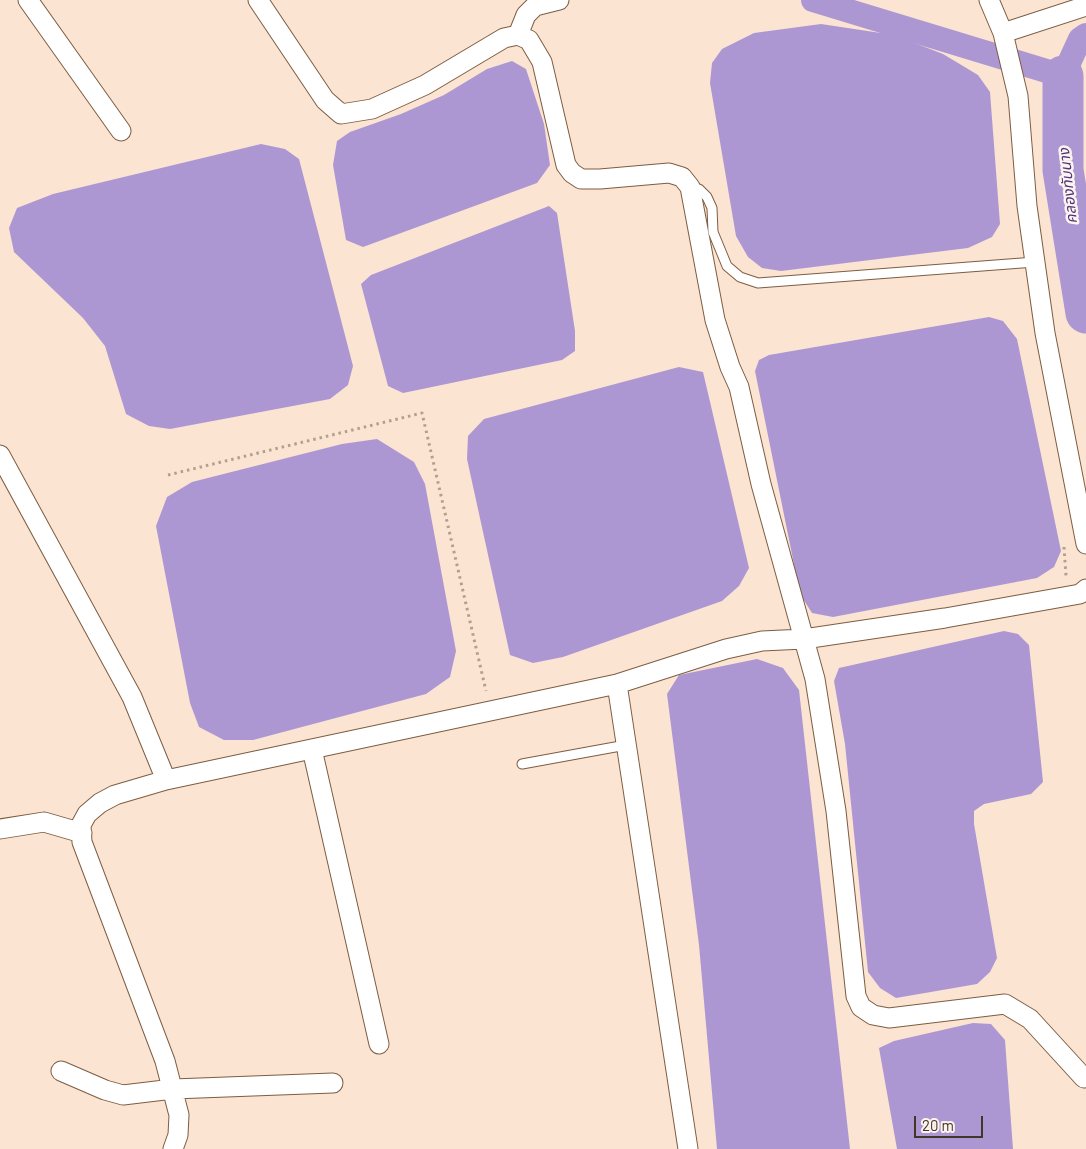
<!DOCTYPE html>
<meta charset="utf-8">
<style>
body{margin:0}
#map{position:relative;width:1086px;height:1149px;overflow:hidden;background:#fbe4d2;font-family:Barlow,sans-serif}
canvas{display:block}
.scale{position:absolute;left:914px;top:1116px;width:69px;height:22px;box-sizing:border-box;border:2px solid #443529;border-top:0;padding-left:6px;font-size:15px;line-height:18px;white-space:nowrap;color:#443529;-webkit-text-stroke:4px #fcf4ee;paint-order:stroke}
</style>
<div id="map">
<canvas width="1086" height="1149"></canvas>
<div class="scale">20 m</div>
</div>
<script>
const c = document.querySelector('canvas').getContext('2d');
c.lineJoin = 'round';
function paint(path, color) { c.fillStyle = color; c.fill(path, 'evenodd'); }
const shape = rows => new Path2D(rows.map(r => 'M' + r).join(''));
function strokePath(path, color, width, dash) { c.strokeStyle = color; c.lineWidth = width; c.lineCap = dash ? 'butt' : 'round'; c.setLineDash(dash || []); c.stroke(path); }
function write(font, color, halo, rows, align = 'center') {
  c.font = font + ' Barlow,"Noto Sans Thai",sans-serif'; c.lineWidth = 5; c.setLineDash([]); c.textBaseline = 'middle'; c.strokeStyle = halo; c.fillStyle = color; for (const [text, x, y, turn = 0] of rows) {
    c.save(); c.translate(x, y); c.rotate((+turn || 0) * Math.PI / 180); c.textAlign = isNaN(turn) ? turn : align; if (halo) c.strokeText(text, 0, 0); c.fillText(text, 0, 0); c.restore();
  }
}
paint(shape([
 [821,24,894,35,943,54,978,75,990,92,1000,224,992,237,968,248,781,271,762,268,748,257,736,236,710,83,712,63,722,49,754,33],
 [512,61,526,69,544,124,550,165,537,183,363,247,346,240,333,165,337,141,350,132,401,114,444,95,487,69],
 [261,144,285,149,299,159,353,366,348,385,330,399,170,429,149,426,126,414,105,346,83,318,14,252,9,228,17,208,53,194],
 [549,206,557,213,575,331,575,351,562,360,403,393,388,386,361,284,371,275],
 [989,317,1003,321,1017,339,1061,551,1054,567,1037,578,833,617,812,613,800,594,755,371,759,360,769,355],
 [679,367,703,372,749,568,739,586,722,601,563,657,533,663,510,655,467,459,468,436,484,419],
 [377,439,414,462,425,484,456,651,450,677,426,694,253,740,224,740,199,727,190,703,156,526,167,497,192,482,342,444],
 [1004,631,1018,634,1029,645,1043,782,1031,794,984,804,974,811,974,824,997,958,990,972,977,984,896,998,880,988,868,972,845,744,834,681,839,668],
 [757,659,783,668,799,690,850,1149,717,1149,699,945,667,694,679,675],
 [973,1023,991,1024,1005,1040,1013,1149,897,1149,879,1048,894,1041]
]), '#ad97d3');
strokePath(shape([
 [813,0,1063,76,1080,39,1086,35]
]), '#ad97d3', 24);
strokePath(shape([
 [1063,76,1063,170,1086,313]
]), '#ad97d3', 41);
const service = shape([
 [691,187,699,189,707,197,712,208,713,232,727,266,740,277,758,283,1035,262],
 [522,764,626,745]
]);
const minor = shape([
 [28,0,121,131],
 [258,0,325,100,341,114,372,109,425,85,504,38,518,35,529,40,542,62,566,165,572,173,581,179,600,179,669,173,682,177,690,187,715,320,730,367,739,387,761,484,815,679,836,811,856,996,861,1007,873,1015,889,1018,1005,1004,1030,1019,1084,1078],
 [989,0,1003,33,1018,96,1027,206,1045,333,1086,544],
 [1003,33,1086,6],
 [518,35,526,15,535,6,559,0],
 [0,455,132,697,166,780],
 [617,684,688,1149],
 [312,749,379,1044],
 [0,829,44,822,82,833],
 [61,1071,105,1090,123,1095,173,1089,333,1083],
 [173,1149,178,1135,179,1115,165,1061,82,842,81,825,87,814,100,803,115,795,166,780,617,684,726,649,762,641,804,639,945,618,1080,594,1086,589]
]);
strokePath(service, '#7d5d42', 11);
strokePath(minor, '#7d5d42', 21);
strokePath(shape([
 [168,475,422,413,486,691],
 [1064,547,1066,576]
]), '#b39f90', 3, [2.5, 4]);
strokePath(service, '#fff', 9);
strokePath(minor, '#fff', 19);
write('italic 15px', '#51337a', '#fcf4ee', [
 ["คลองทับนาง",1068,186,-96]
]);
</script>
